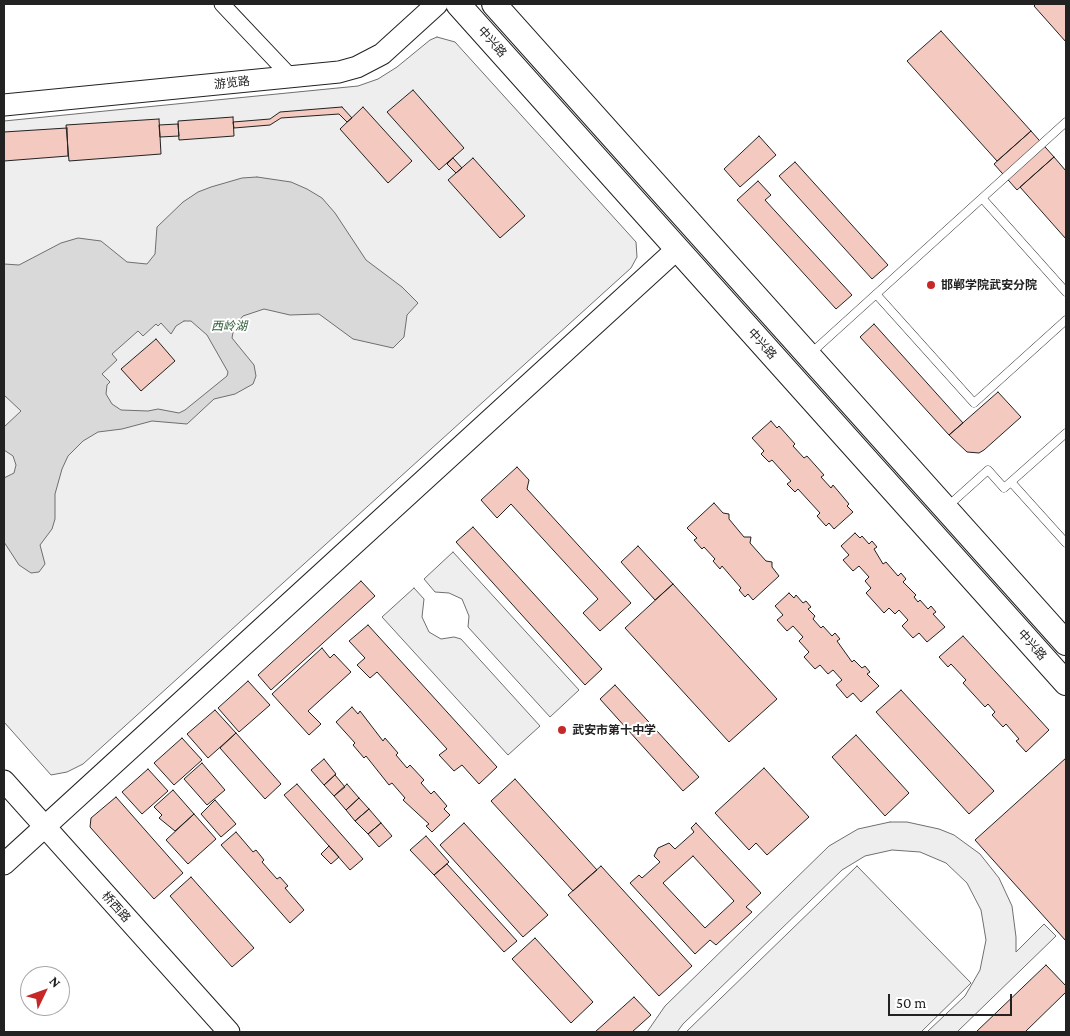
<!DOCTYPE html>
<meta charset="utf-8">
<style>
body{margin:0}
#map{position:relative;width:1070px;height:1036px;overflow:hidden;background:#fff;font-family:"Crimson Pro",serif}
canvas{display:block}
.frame{position:absolute;inset:0;border:5px solid #222;pointer-events:none}
.north{position:absolute;left:20px;top:966px;width:50px;height:50px;box-sizing:border-box;background:#fff;border:1px solid #a7a7a7;border-radius:50%;rotate:48deg;font-size:14px;font-weight:700;line-height:20px;text-align:center;color:#222}
.north::after{content:'';display:block;margin:auto;width:18px;height:22px;background:#c62828;clip-path:polygon(50% 0,100% 100%,50% 72%,0 100%)}
.scale{position:absolute;left:888px;top:994px;width:124px;height:22px;box-sizing:border-box;border:2px solid #222;border-top:0;padding-left:6px;font-size:15px;line-height:18px;white-space:nowrap;color:#222;-webkit-text-stroke:4px #fff;paint-order:stroke}
</style>
<div id="map">
<canvas width="1070" height="1036"></canvas>
<div class="frame"></div>
<div class="north">N</div>
<div class="scale">50 m</div>
</div>
<script>
const c = document.querySelector('canvas').getContext('2d');
c.lineJoin = 'round';
function paint(path, color) { c.fillStyle = color; c.fill(path, 'evenodd'); }
const shape = rows => new Path2D(rows.map(r => 'M' + r).join(''));
function strokePath(path, color, width, dash) { c.strokeStyle = color; c.lineWidth = width; c.lineCap = dash ? 'butt' : 'round'; c.setLineDash(dash || []); c.stroke(path); }
function write(font, color, halo, rows, align = 'center') {
  c.font = font + ' "Crimson Pro","Noto Sans SC",serif'; c.lineWidth = 4; c.setLineDash([]); c.textBaseline = 'middle'; c.strokeStyle = halo; c.fillStyle = color; for (const [text, x, y, turn = 0] of rows) {
    c.save(); c.translate(x, y); c.rotate((+turn || 0) * Math.PI / 180); c.textAlign = isNaN(turn) ? turn : align; if (halo) c.strokeText(text, 0, 0); c.fillText(text, 0, 0); c.restore();
  }
}
const green = shape([
 [437,37,455,42,636,242,637,257,631,268,83,764,67,772,51,775,4,722,4,121,358,86,378,79,397,67,430,40,437,37],
 [453,552,579,690,550,717,468,627,469,616,462,599,449,593,435,592,424,579,453,552],
 [414,588,424,599,422,617,429,632,441,639,454,637,461,639,540,726,508,755,382,617,414,588],
 [890,822,907,822,939,829,954,835,980,854,999,878,1012,906,1016,937,1016,952,1044,924,1056,936,957,1032,927,1032,965,996,980,970,986,940,981,910,967,883,946,863,920,852,892,850,865,856,842,870,683,1024,677,1032,647,1032,665,1006,829,846,858,829,890,822],
 [857,866,971,983,921,1032,686,1032,857,866]
]);
paint(green, '#eee');
strokePath(green, '#6f6f6f', 1);
const water = shape([
 [257,177,291,182,307,189,322,198,335,213,366,260,402,287,418,303,407,315,404,337,393,348,353,339,319,314,290,315,264,309,243,316,234,327,232,338,254,365,256,376,253,384,235,394,214,399,187,424,152,421,122,429,98,432,83,441,68,456,62,469,55,494,55,519,52,529,40,545,45,564,39,572,31,573,19,565,4,542,4,478,14,473,16,465,13,456,4,450,4,427,21,411,4,395,4,264,19,265,61,243,78,238,101,241,127,262,147,264,155,254,157,227,183,202,198,192,211,187,242,178,257,177],
 [184,321,191,321,207,335,228,372,227,376,185,410,179,413,158,409,148,411,121,410,112,404,106,394,107,385,110,382,102,374,117,360,112,354,138,331,143,336,156,324,158,326,161,323,171,334,176,326,184,321]
]);
paint(water, '#d9d9d9');
strokePath(water, '#6f6f6f', 1);
const building = shape([
 [1036,4,1066,4,1066,42,1034,6,1036,4],
 [941,31,1031,131,997,161,907,61,941,31],
 [413,90,464,148,439,170,387,112,413,90],
 [342,107,352,118,347,122,339,114,281,118,270,125,234,128,233,122,270,119,280,112,342,107],
 [363,107,412,161,388,183,340,129,363,107],
 [233,117,234,136,179,140,178,121,233,117],
 [159,119,161,154,69,161,66,125,159,119],
 [178,124,179,136,160,137,159,125,178,124],
 [67,128,68,156,4,161,4,132,67,128],
 [1031,131,1054,157,1017,190,994,164,1031,131],
 [759,136,776,155,740,187,724,169,759,136],
 [1054,157,1066,171,1066,239,1020,187,1054,157],
 [453,158,462,168,456,173,447,164,453,158],
 [473,158,525,216,500,238,448,180,473,158],
 [795,162,888,265,872,279,779,176,795,162],
 [758,181,771,195,765,200,852,295,836,309,737,200,758,181],
 [874,324,963,423,949,435,860,337,874,324],
 [156,339,175,361,141,391,121,369,156,339],
 [998,392,1021,417,984,450,979,453,967,452,949,435,998,392],
 [771,421,777,428,779,426,795,444,793,446,804,458,807,456,824,475,821,477,831,488,833,485,849,504,847,506,853,512,834,529,829,523,826,526,817,516,820,513,798,489,795,492,787,484,791,481,772,460,769,462,761,454,764,451,752,438,771,421],
 [517,467,529,480,527,489,631,603,600,631,583,613,598,599,511,504,497,518,481,500,517,467],
 [714,503,723,513,729,514,729,519,744,537,751,537,750,543,766,561,772,562,772,567,779,576,753,600,748,594,745,597,739,590,741,588,722,566,720,569,713,561,715,559,704,547,702,549,694,540,697,538,687,528,714,503],
 [473,527,602,669,585,685,456,542,473,527],
 [855,533,860,538,862,536,869,544,872,541,877,547,874,549,883,564,886,562,898,576,901,573,906,579,903,582,916,595,914,597,918,602,920,600,928,609,931,606,936,612,933,614,945,627,927,642,919,633,913,638,902,626,908,620,899,610,895,614,889,608,884,613,866,593,871,588,865,581,869,577,859,566,853,571,843,560,849,555,841,546,855,533],
 [638,546,673,584,655,600,621,562,638,546],
 [361,581,375,596,271,690,258,675,361,581],
 [673,584,777,699,729,742,625,628,673,584],
 [789,593,794,598,796,595,803,603,806,601,811,607,808,609,815,616,813,619,821,628,823,626,832,636,835,633,840,639,837,641,852,662,854,660,862,668,865,666,870,672,867,674,879,686,861,702,853,693,847,698,836,685,842,680,833,670,828,674,820,665,815,669,804,657,809,652,799,641,803,637,793,626,787,631,777,620,783,615,775,606,789,593],
 [368,625,497,767,479,784,462,765,454,771,439,755,447,749,377,672,370,678,357,665,365,658,349,641,368,625],
 [963,636,1049,730,1026,752,1016,741,1019,739,1006,724,1003,727,992,715,995,712,988,704,985,707,963,683,966,680,951,664,948,667,939,657,963,636],
 [322,648,330,658,334,654,351,672,308,711,321,724,309,735,272,694,322,648],
 [248,681,270,705,239,732,218,708,248,681],
 [615,685,699,777,683,791,600,699,615,685],
 [901,690,994,791,969,814,876,712,901,690],
 [352,707,358,714,360,711,383,741,385,738,398,753,396,755,407,768,410,765,424,780,421,783,431,794,434,791,447,806,444,809,450,815,432,832,426,826,429,824,403,800,405,798,392,783,389,785,366,756,364,758,353,745,355,743,336,722,352,707],
 [215,710,236,733,208,758,187,734,215,710],
 [236,733,281,784,265,799,220,748,236,733],
 [856,735,909,793,885,816,832,757,856,735],
 [182,738,202,760,174,785,154,763,182,738],
 [1066,758,1066,941,975,840,1066,758],
 [324,759,336,774,324,785,311,770,324,759],
 [202,763,225,790,207,805,184,779,202,763],
 [764,768,809,817,767,855,756,843,749,850,715,813,764,768],
 [148,769,168,791,142,814,122,792,148,769],
 [335,775,345,787,334,796,324,785,335,775],
 [515,779,597,870,573,891,491,801,515,779],
 [297,784,363,859,350,870,284,795,297,784],
 [347,784,359,798,346,810,334,796,347,784],
 [173,790,194,814,175,831,159,818,162,815,154,807,173,790],
 [116,797,183,873,154,899,90,827,91,818,116,797],
 [359,798,369,809,355,821,346,810,359,798],
 [215,800,236,824,221,837,201,814,215,800],
 [369,809,381,823,368,834,355,821,369,809],
 [194,814,216,839,188,864,166,840,194,814],
 [381,823,392,836,379,847,368,834,381,823],
 [464,823,548,915,523,937,440,845,464,823],
 [696,823,761,893,746,907,752,912,716,945,710,940,695,954,630,883,639,875,642,878,660,862,654,856,658,848,669,843,675,849,694,832,691,828,696,823],
 [693,856,734,901,705,928,663,883,693,856],
 [236,832,253,852,256,850,264,860,262,862,277,879,280,877,288,886,285,888,304,910,290,923,221,845,236,832],
 [426,836,449,862,434,875,410,850,426,836],
 [329,846,339,857,331,864,321,854,329,846],
 [447,864,517,941,504,952,434,875,447,864],
 [601,866,692,966,659,996,568,895,601,866],
 [191,877,254,948,232,967,170,896,191,877],
 [535,938,593,1002,571,1023,512,959,535,938],
 [1046,965,1066,986,1066,992,1025,1032,976,1032,1046,965],
 [634,997,651,1015,632,1032,595,1032,634,997]
]);
paint(building, '#f3c9c0');
strokePath(building, '#222', 1);
const lane = shape([
 [982,198,1066,292],
 [876,294,974,403,1066,320],
 [810,354,1066,122],
 [1011,482,1066,543],
 [948,506,988,470,1004,488,1066,433]
]);
const street = shape([
 [222,4,291,77]
]);
const secondary = shape([
 [4,105,339,72,357,67,382,54,437,4],
 [4,781,229,1032],
 [4,864,677,249]
]);
const primary = shape([
 [458,4,1066,683],
 [494,4,1066,643]
]);
strokePath(lane, '#222', 9);
strokePath(street, '#222', 17);
strokePath(secondary, '#222', 23);
strokePath(primary, '#222', 26);
strokePath(lane, '#fff', 8);
strokePath(street, '#fff', 15);
strokePath(secondary, '#fff', 21);
strokePath(primary, '#fff', 24);
for (const [x, y, r, color] of [
 [931,285,5,"#c62828"],
 [562,730,5,"#c62828"]
]) { const dot = new Path2D(); dot.arc(x, y, r, 0, 2 * Math.PI); c.fillStyle = color; c.fill(dot); strokePath(dot, '#fff', 2); }
write('12px', '#222', '#fff', [
 ["中兴路",492,42,48],
 ["游览路",232,83,-6],
 ["中兴路",762,344,48],
 ["中兴路",1032,645,48],
 ["桥西路",116,907,48]
]);
write('bold 12px', '#222', '#fff', [
 ["邯郸学院武安分院",941,285],
 ["武安市第十中学",572,730]
], 'left');
write('italic 12px', '#2f5e38', '#fff', [
 ["西岭湖",229,326]
]);
</script>
